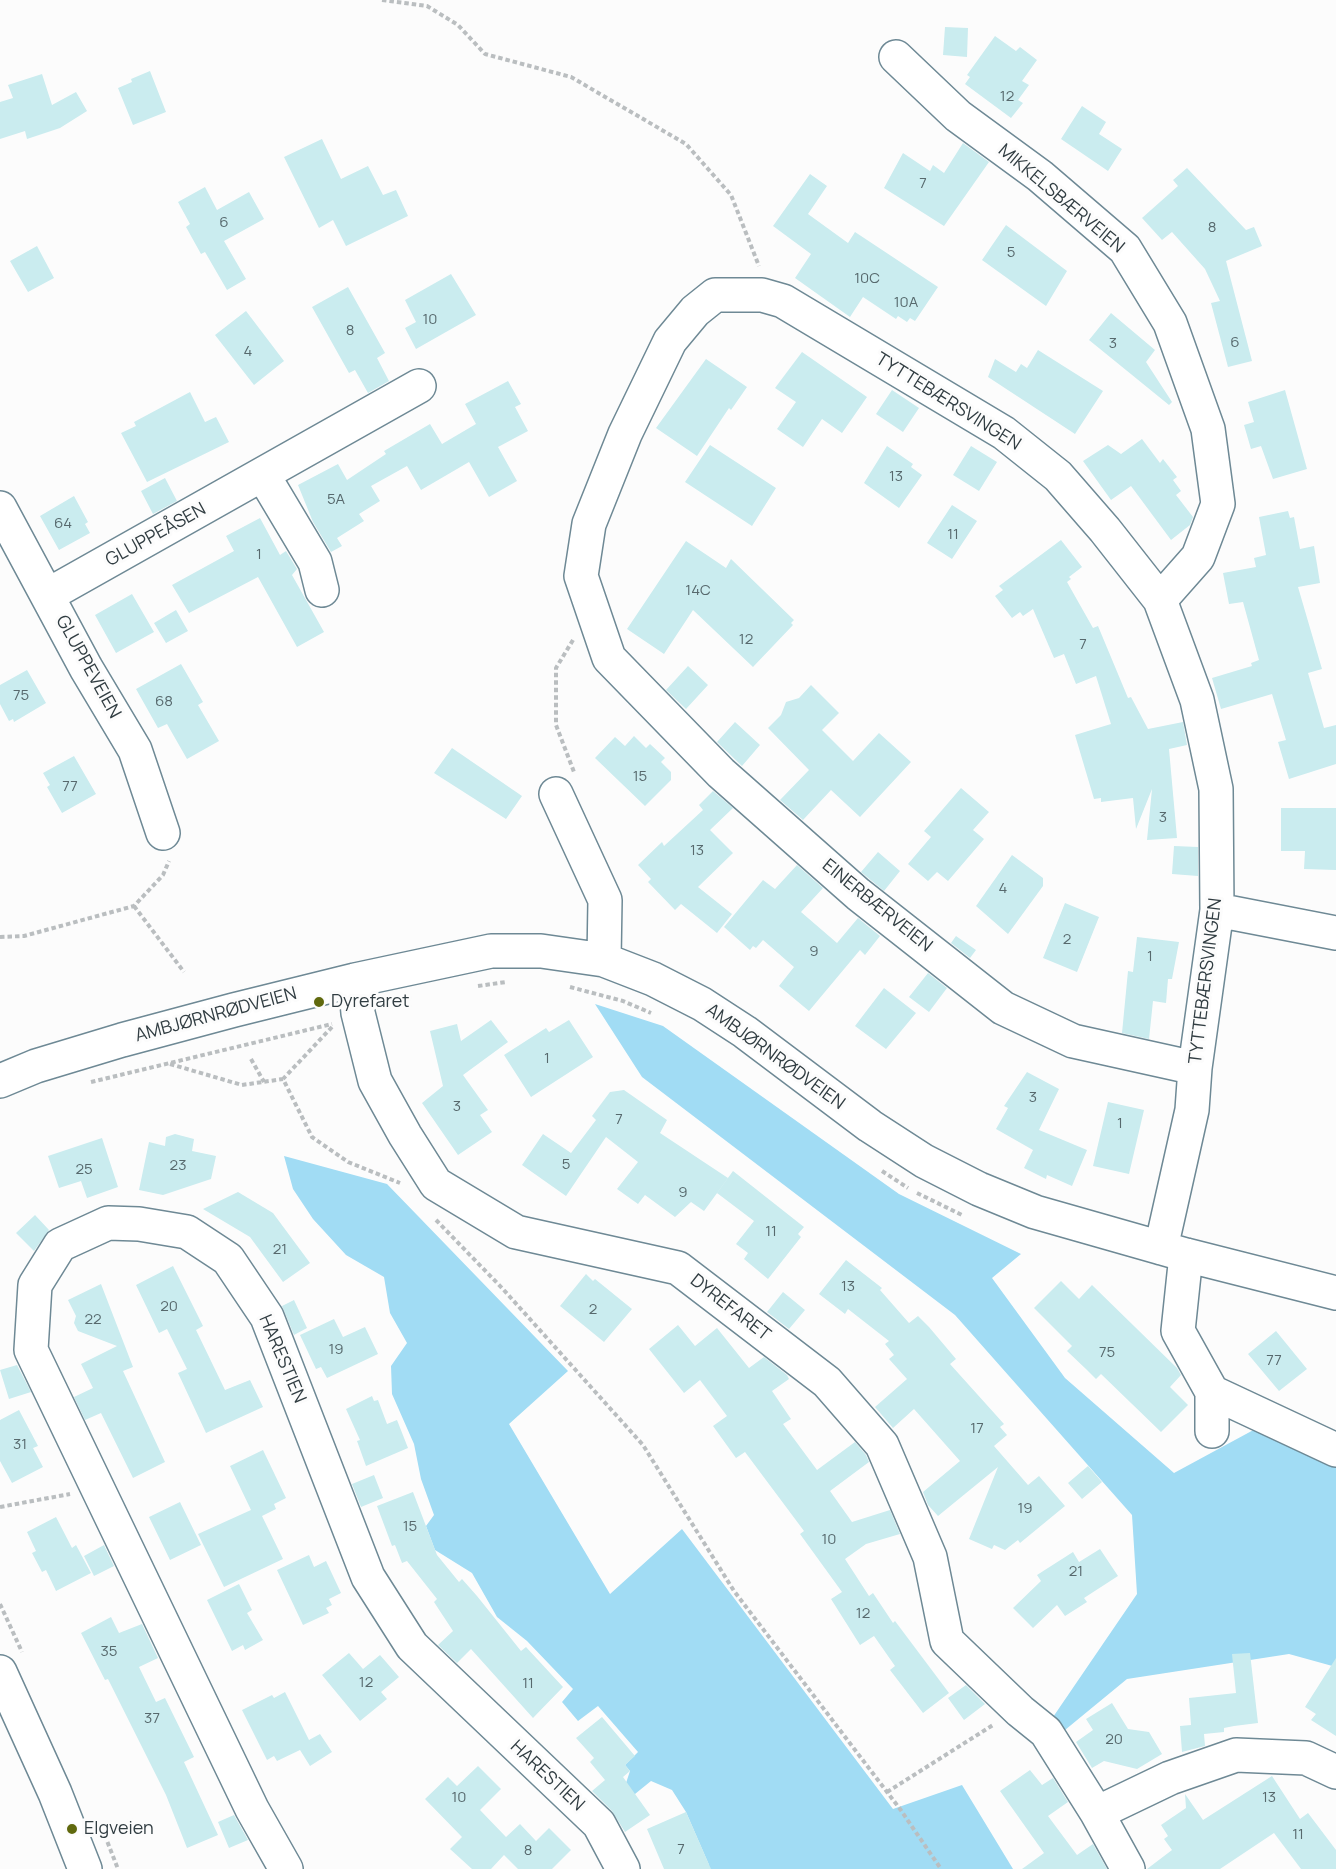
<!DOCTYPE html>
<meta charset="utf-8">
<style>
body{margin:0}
canvas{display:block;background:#fcfcfc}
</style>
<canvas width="1336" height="1869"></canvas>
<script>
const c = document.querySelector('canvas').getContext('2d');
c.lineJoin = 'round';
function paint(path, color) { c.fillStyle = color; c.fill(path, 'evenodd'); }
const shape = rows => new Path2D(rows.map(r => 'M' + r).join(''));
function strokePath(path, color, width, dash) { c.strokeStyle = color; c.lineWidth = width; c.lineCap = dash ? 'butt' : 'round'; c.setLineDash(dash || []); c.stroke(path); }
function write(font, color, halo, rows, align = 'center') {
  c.font = font + ' Manrope,sans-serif'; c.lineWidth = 6; c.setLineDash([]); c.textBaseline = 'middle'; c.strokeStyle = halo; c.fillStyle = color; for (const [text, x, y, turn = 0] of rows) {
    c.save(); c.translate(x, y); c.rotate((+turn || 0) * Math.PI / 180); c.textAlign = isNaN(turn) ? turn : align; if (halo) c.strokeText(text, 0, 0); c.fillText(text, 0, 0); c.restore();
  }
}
paint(shape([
 [595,1004,663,1026,899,1194,1021,1254,992,1278,1065,1378,1174,1473,1259,1427,1336,1458,1336,1667,1289,1654,1127,1679,1065,1730,1051,1720,1137,1594,1132,1515,955,1315,642,1077],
 [284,1156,387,1184,568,1371,509,1424,610,1594,682,1529,893,1809,962,1785,1013,1869,704,1869,709,1865,686,1812,672,1790,651,1781,635,1794,622,1795,630,1771,625,1765,638,1752,598,1706,578,1721,562,1702,573,1689,527,1641,497,1617,472,1573,435,1550,426,1526,434,1515,421,1479,414,1444,392,1394,391,1366,407,1343,390,1313,384,1277,346,1255,313,1219,293,1189]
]), '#a1dcf4');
paint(shape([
 [945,27,968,28,967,57,943,55],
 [995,36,1016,51,1020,47,1037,60,1022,81,1029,85,1018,100,1023,103,1011,118,965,84,970,77,967,75],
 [150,71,166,112,133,125,118,88,132,82,131,79],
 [42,74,52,105,76,92,87,111,60,128,27,139,25,131,0,139,0,102,13,98,8,85],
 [1082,106,1106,122,1099,134,1122,149,1108,171,1061,139],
 [322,139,341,179,368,166,383,195,396,190,408,216,346,246,333,220,319,228,284,157],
 [963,143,989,162,944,226,884,188,903,153,930,171,933,165,944,173],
 [1187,168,1246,230,1254,227,1262,246,1226,261,1252,361,1228,367,1211,303,1220,301,1205,269,1172,232,1162,240,1142,218,1178,186,1173,180],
 [810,174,827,186,808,214,848,243,855,232,938,287,915,321,910,318,907,322,898,316,896,319,863,297,850,317,795,278,811,254,773,226],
 [205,187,217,210,249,192,264,219,224,241,246,279,227,290,205,252,201,254,186,227,190,224,178,202],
 [1006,225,1067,271,1046,306,982,260],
 [37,246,54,278,28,292,10,261],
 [451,274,476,315,416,349,405,328,416,322,405,300],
 [348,287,385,353,377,358,389,381,368,393,355,370,349,373,312,307],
 [246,311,284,361,254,385,215,335],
 [1111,313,1155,350,1146,362,1172,402,1169,405,1089,340],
 [1038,350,1103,391,1075,434,988,377,995,359,1016,372,1021,364,1027,368],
 [802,352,867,397,842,433,822,419,803,447,777,429,796,402,775,388],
 [706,359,747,387,731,410,729,408,697,456,656,428],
 [508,381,521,404,515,407,528,431,498,447,517,481,489,497,469,462,421,490,407,466,371,486,380,501,359,514,364,521,337,538,342,546,331,552,313,522,298,485,338,464,347,480,386,454,384,451,430,424,442,444,476,424,465,404],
 [892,390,919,408,903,432,876,414],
 [1285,390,1307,469,1273,479,1261,446,1251,449,1244,425,1254,422,1248,402],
 [190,392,205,422,216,417,229,442,147,482,121,433,136,426,134,422],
 [1142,439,1160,463,1163,459,1177,477,1173,480,1181,491,1176,495,1193,517,1190,525,1171,540,1131,486,1111,500,1083,461,1108,445,1121,454],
 [710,445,776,488,752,526,685,482],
 [887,446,913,464,911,467,922,475,899,508,864,483],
 [971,446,997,462,979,491,953,475],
 [165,478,177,501,153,514,141,491],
 [74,496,88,522,85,524,90,533,59,550,40,516],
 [952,505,977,521,952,559,927,543],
 [1288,511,1290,518,1294,517,1300,549,1314,546,1320,583,1298,587,1322,669,1308,673,1324,728,1336,725,1336,764,1289,779,1278,742,1286,740,1272,694,1221,709,1212,678,1252,666,1251,663,1259,660,1243,602,1229,604,1223,573,1256,567,1254,558,1266,555,1259,517],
 [260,518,280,555,286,551,297,569,292,575,324,632,297,647,258,577,189,613,172,585,234,551,226,536],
 [1061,540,1082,567,1069,577,1071,579,1067,582,1093,628,1098,626,1128,698,1131,697,1148,729,1183,722,1187,745,1169,749,1177,838,1147,840,1152,789,1136,829,1133,798,1101,802,1101,798,1094,799,1075,735,1111,724,1096,676,1076,684,1064,654,1054,658,1033,609,1023,616,1020,612,1012,618,995,596,1003,590,999,586],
 [686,541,726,568,731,559,794,620,791,623,793,625,753,667,693,610,664,654,627,629],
 [132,594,154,632,116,653,95,615],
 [176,610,188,631,166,643,154,623],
 [181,664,203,702,198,705,219,741,187,759,167,724,158,728,136,689],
 [688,666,708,685,686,709,666,690],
 [27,670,46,703,14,722,13,719,9,721,0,704,0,685],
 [811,685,839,713,822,730,853,761,879,733,911,762,860,817,831,790,803,820,780,800,809,770,768,728,781,715,786,702,799,698],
 [735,722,760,745,742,766,717,742],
 [634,736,646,748,650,744,665,758,661,762,671,772,671,780,645,806,595,758,615,737,625,746],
 [452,748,522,796,506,819,434,773],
 [74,756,96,794,62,813,47,787,50,785,43,773],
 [961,788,989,812,973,830,984,839,948,881,937,872,928,881,908,864,931,837,924,831],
 [713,791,733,808,710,830,733,853,698,887,732,914,717,933,681,904,675,910,648,882,651,879,638,865,662,842,664,846,703,810,699,805],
 [1281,808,1336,808,1336,870,1304,869,1305,851,1281,851],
 [1174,846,1198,847,1198,876,1172,874],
 [878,852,900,871,884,891,861,872],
 [1012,855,1043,878,1043,886,1008,934,976,906],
 [797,865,823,888,801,912,837,943,858,918,880,936,865,955,860,950,809,1011,779,986,794,967,763,940,756,948,753,946,750,950,724,927,763,880,775,889],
 [1065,903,1099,917,1077,972,1043,958],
 [956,936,976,950,970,958,951,943],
 [1137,937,1179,942,1172,979,1168,979,1166,1003,1153,1001,1149,1039,1122,1033,1128,971,1133,972],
 [928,973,947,988,929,1012,909,997],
 [884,988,916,1013,886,1049,855,1026],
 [491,1020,508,1042,463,1075,488,1110,480,1115,492,1132,458,1155,422,1103,443,1086,430,1031,457,1024,461,1041],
 [569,1020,593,1057,531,1097,504,1055,546,1028,549,1032],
 [1027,1072,1059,1089,1039,1130,1087,1150,1072,1186,1047,1175,1046,1179,1024,1168,1033,1150,996,1129,1008,1108,1004,1106],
 [624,1090,667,1120,660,1133,728,1178,704,1211,691,1202,675,1217,645,1195,638,1204,617,1189,638,1162,606,1137,566,1196,522,1165,543,1134,571,1153,596,1120,592,1116,610,1092],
 [1108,1102,1144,1110,1129,1174,1093,1166],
 [175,1134,194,1139,192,1151,216,1156,211,1179,163,1195,139,1190,149,1142,165,1146,166,1137],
 [102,1138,118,1187,87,1198,81,1181,59,1188,48,1156],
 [733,1171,804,1227,798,1234,801,1237,768,1279,744,1259,748,1253,736,1244,754,1221,717,1193],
 [238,1192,273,1213,310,1263,283,1282,250,1237,203,1209],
 [35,1215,49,1230,34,1251,16,1233],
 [846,1260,882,1288,880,1290,909,1323,918,1316,929,1327,956,1359,950,1364,1004,1424,1000,1427,1007,1435,994,1446,1028,1485,1039,1476,1065,1506,1020,1543,1018,1540,1005,1550,994,1545,992,1549,969,1539,998,1467,938,1516,928,1505,923,1492,960,1461,914,1409,893,1428,875,1407,907,1379,889,1359,894,1355,885,1344,889,1341,848,1309,845,1314,819,1294],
 [173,1266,203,1326,196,1330,225,1390,250,1380,263,1407,206,1433,178,1373,187,1369,167,1329,159,1333,136,1285],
 [586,1274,593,1281,595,1279,632,1309,604,1342,560,1306],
 [1061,1281,1079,1299,1092,1285,1177,1368,1181,1375,1170,1387,1188,1405,1161,1432,1101,1374,1096,1379,1087,1370,1067,1351,1072,1346,1034,1308],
 [101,1284,133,1367,123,1371,165,1462,133,1478,101,1413,85,1420,74,1397,93,1388,81,1364,117,1346,78,1331,74,1323,76,1316,68,1300],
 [783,1292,805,1310,789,1329,767,1312],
 [294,1300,307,1328,294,1335,282,1306],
 [334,1319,343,1337,365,1327,378,1354,327,1378,321,1367,316,1369,300,1335],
 [678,1325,695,1346,717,1328,749,1368,764,1357,787,1375,789,1379,772,1391,791,1419,783,1424,817,1470,855,1442,866,1455,869,1462,830,1491,852,1522,890,1510,900,1534,866,1544,845,1559,869,1596,873,1593,893,1623,895,1621,949,1693,923,1713,890,1670,895,1666,874,1636,860,1645,831,1599,842,1592,800,1534,804,1531,745,1452,736,1458,713,1426,727,1416,700,1380,684,1393,649,1349],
 [1276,1331,1307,1369,1279,1391,1248,1354],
 [17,1365,31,1392,9,1399,0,1370],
 [372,1396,374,1401,378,1400,387,1424,397,1420,408,1448,366,1466,357,1441,360,1440,346,1409],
 [19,1410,38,1446,33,1448,43,1467,12,1483,0,1461,0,1420],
 [263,1450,286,1498,274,1504,276,1509,262,1516,283,1559,224,1587,198,1534,251,1510,230,1466],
 [1088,1466,1102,1482,1082,1499,1068,1483],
 [374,1475,383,1498,361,1507,352,1484],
 [413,1492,437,1555,459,1582,462,1579,477,1596,521,1651,526,1647,563,1687,533,1718,471,1649,457,1663,438,1645,453,1631,434,1602,437,1599,407,1561,402,1563,395,1545,392,1546,377,1506],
 [180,1502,201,1545,170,1560,149,1517],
 [56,1517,72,1548,76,1545,91,1573,56,1591,46,1570,42,1572,32,1553,36,1551,27,1532],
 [104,1545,114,1566,94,1576,84,1556],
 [1100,1549,1118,1576,1084,1598,1087,1602,1065,1616,1057,1605,1033,1628,1013,1608,1041,1581,1037,1575,1073,1552,1079,1562],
 [309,1555,314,1567,326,1561,341,1593,329,1599,332,1605,326,1608,329,1613,303,1625,277,1570],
 [239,1584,252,1610,247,1613,263,1640,245,1650,243,1645,232,1651,207,1600],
 [111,1617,119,1633,142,1624,158,1658,139,1667,156,1702,165,1698,194,1757,184,1762,218,1835,187,1848,166,1795,108,1679,105,1680,81,1633],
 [349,1653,363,1669,380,1655,399,1677,381,1692,387,1699,360,1721,322,1675],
 [1250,1653,1258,1723,1234,1726,1224,1728,1224,1732,1204,1734,1205,1746,1182,1752,1180,1726,1191,1725,1189,1698,1236,1693,1232,1654],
 [1336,1658,1336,1736,1311,1720,1316,1714,1305,1707],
 [966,1685,985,1704,964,1720,948,1698],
 [285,1692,309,1740,320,1734,332,1752,310,1766,300,1750,277,1761,274,1756,267,1760,242,1710,272,1695,274,1698],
 [1112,1703,1128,1729,1149,1732,1162,1754,1137,1769,1104,1761,1092,1768,1076,1742,1093,1730,1086,1719],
 [602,1717,635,1756,625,1765,630,1771,623,1777,650,1815,625,1832,612,1811,592,1791,605,1780,590,1762,594,1758,576,1738],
 [478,1766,501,1789,480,1810,506,1837,520,1824,536,1841,549,1828,571,1850,552,1869,518,1869,504,1855,491,1869,472,1869,450,1849,462,1837,425,1799,448,1777,457,1786],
 [1030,1770,1042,1785,1053,1778,1068,1802,1048,1816,1077,1855,1093,1844,1107,1869,1022,1869,1044,1853,1000,1791],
 [1272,1776,1300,1819,1308,1813,1336,1850,1336,1869,1301,1869,1274,1833,1220,1869,1147,1869,1172,1850,1164,1839,1168,1836,1161,1825,1186,1808,1185,1794,1203,1820],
 [686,1812,711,1869,664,1869,647,1829],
 [234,1815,248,1840,229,1848,218,1822]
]), '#caecef');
const minor = shape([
 [896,57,958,116,1040,176,1125,249,1170,323,1208,429,1218,504,1198,557,1160,600],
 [263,475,315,562,322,590],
 [0,508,86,668,135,750,163,833],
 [48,595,419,386],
 [556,794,605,900,604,960],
 [1217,910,1336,933],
 [355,980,358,1013,375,1081,405,1135,436,1184,516,1232,678,1268,827,1382,882,1445,930,1557,947,1641,1020,1711,1046,1732,1097,1813],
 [0,1081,36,1066,122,1040,234,1010,355,980,491,951,541,951,604,960,653,979,702,1004,745,1032,870,1126,924,1161,979,1189,1035,1212,1186,1255,1336,1293],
 [1161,1248,1192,1110,1195,1068,1217,910,1216,789,1197,700,1160,600,1105,530,1058,476,1004,433,783,301,762,295,715,295,695,311,670,341,625,434,589,524,581,576,609,658,721,773,858,894,1003,1008,1073,1041,1195,1068],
 [1186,1255,1178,1331,1212,1392,1212,1431],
 [1212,1392,1336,1450],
 [0,1672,55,1793,85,1869],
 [286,1869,252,1809,31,1350,35,1285,60,1245,108,1223,139,1224,187,1232,228,1259,267,1317,368,1577,412,1646,599,1824,623,1869],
 [1128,1869,1097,1813,1170,1778,1236,1755,1306,1758,1336,1772]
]);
strokePath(minor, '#6e8995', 36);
strokePath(shape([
 [382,0,427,6,458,25,485,54,571,77,686,144,731,195,759,266],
 [573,640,556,668,556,725,574,772],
 [134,906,184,972],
 [0,937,24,936,134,906,163,875,169,861],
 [478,986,506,982],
 [570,987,623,1001,651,1013],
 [384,1007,403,1002],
 [332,1027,283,1079,312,1137,348,1162,400,1183],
 [251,1059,264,1082],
 [170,1064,242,1085,283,1079],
 [91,1082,332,1024],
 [882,1171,908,1188],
 [917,1193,962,1215],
 [436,1220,502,1288,643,1445,734,1591,900,1809,941,1869],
 [0,1507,70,1494],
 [0,1604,22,1652],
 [887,1792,993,1725],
 [102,1828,118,1869]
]), '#babec0', 4, [4.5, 3]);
strokePath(minor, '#fff', 33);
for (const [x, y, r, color] of [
 [319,1002,6,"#60690e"],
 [72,1829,6,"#60690e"]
]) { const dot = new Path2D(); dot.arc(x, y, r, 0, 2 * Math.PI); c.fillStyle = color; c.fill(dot); strokePath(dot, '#fcfcfc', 2); }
write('15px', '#57696d', null, [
 ["12",1007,97],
 ["7",923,184],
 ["6",224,223],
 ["8",1212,228],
 ["5",1011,253],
 ["10C",867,279],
 ["10A",906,303],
 ["10",430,320],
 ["8",350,331],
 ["6",1235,343],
 ["3",1113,344],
 ["4",248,352],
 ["13",896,477],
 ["5A",336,500],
 ["64",63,524],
 ["11",953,535],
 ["1",259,555],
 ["14C",698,591],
 ["12",746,640],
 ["7",1083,645],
 ["75",21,696],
 ["68",164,702],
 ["15",640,777],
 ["77",70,787],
 ["3",1163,818],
 ["13",697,851],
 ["4",1003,889],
 ["2",1067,940],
 ["9",814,952],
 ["1",1150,957],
 ["1",547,1059],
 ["3",1033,1098],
 ["3",457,1107],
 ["7",619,1120],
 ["1",1120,1124],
 ["5",566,1165],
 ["23",178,1166],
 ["25",84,1170],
 ["9",683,1193],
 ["11",771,1232],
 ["21",280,1250],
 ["13",848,1287],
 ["20",169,1307],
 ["2",593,1310],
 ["22",93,1320],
 ["19",336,1350],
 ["75",1107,1353],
 ["77",1274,1361],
 ["17",977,1429],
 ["31",20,1445],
 ["19",1025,1509],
 ["15",410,1527],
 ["10",829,1540],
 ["21",1076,1572],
 ["12",863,1614],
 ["35",109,1652],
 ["12",366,1683],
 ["11",528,1684],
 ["37",152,1719],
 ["20",1114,1740],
 ["10",459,1798],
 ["13",1269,1798],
 ["11",1298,1835],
 ["7",681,1850],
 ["8",528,1851]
]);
write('18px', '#313d42', '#fcfcfc', [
 ["MIKKELSBÆRVEIEN",1061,199,40],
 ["TYTTEBÆRSVINGEN",948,402,32],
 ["GLUPPEÅSEN",156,535,-29],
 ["GLUPPEVEIEN",88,667,61],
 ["EINERBÆRVEIEN",877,906,39],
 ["TYTTEBÆRSVINGEN",1206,981,-83],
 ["AMBJØRNRØDVEIEN",216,1015,-15],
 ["AMBJØRNRØDVEIEN",775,1057,36],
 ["DYREFARET",730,1308,38],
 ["HARESTIEN",282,1359,67],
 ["HARESTIEN",547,1776,43]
]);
write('18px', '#313d42', '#fcfcfc', [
 ["Dyrefaret",331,1002],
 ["Elgveien",84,1829]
], 'left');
</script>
